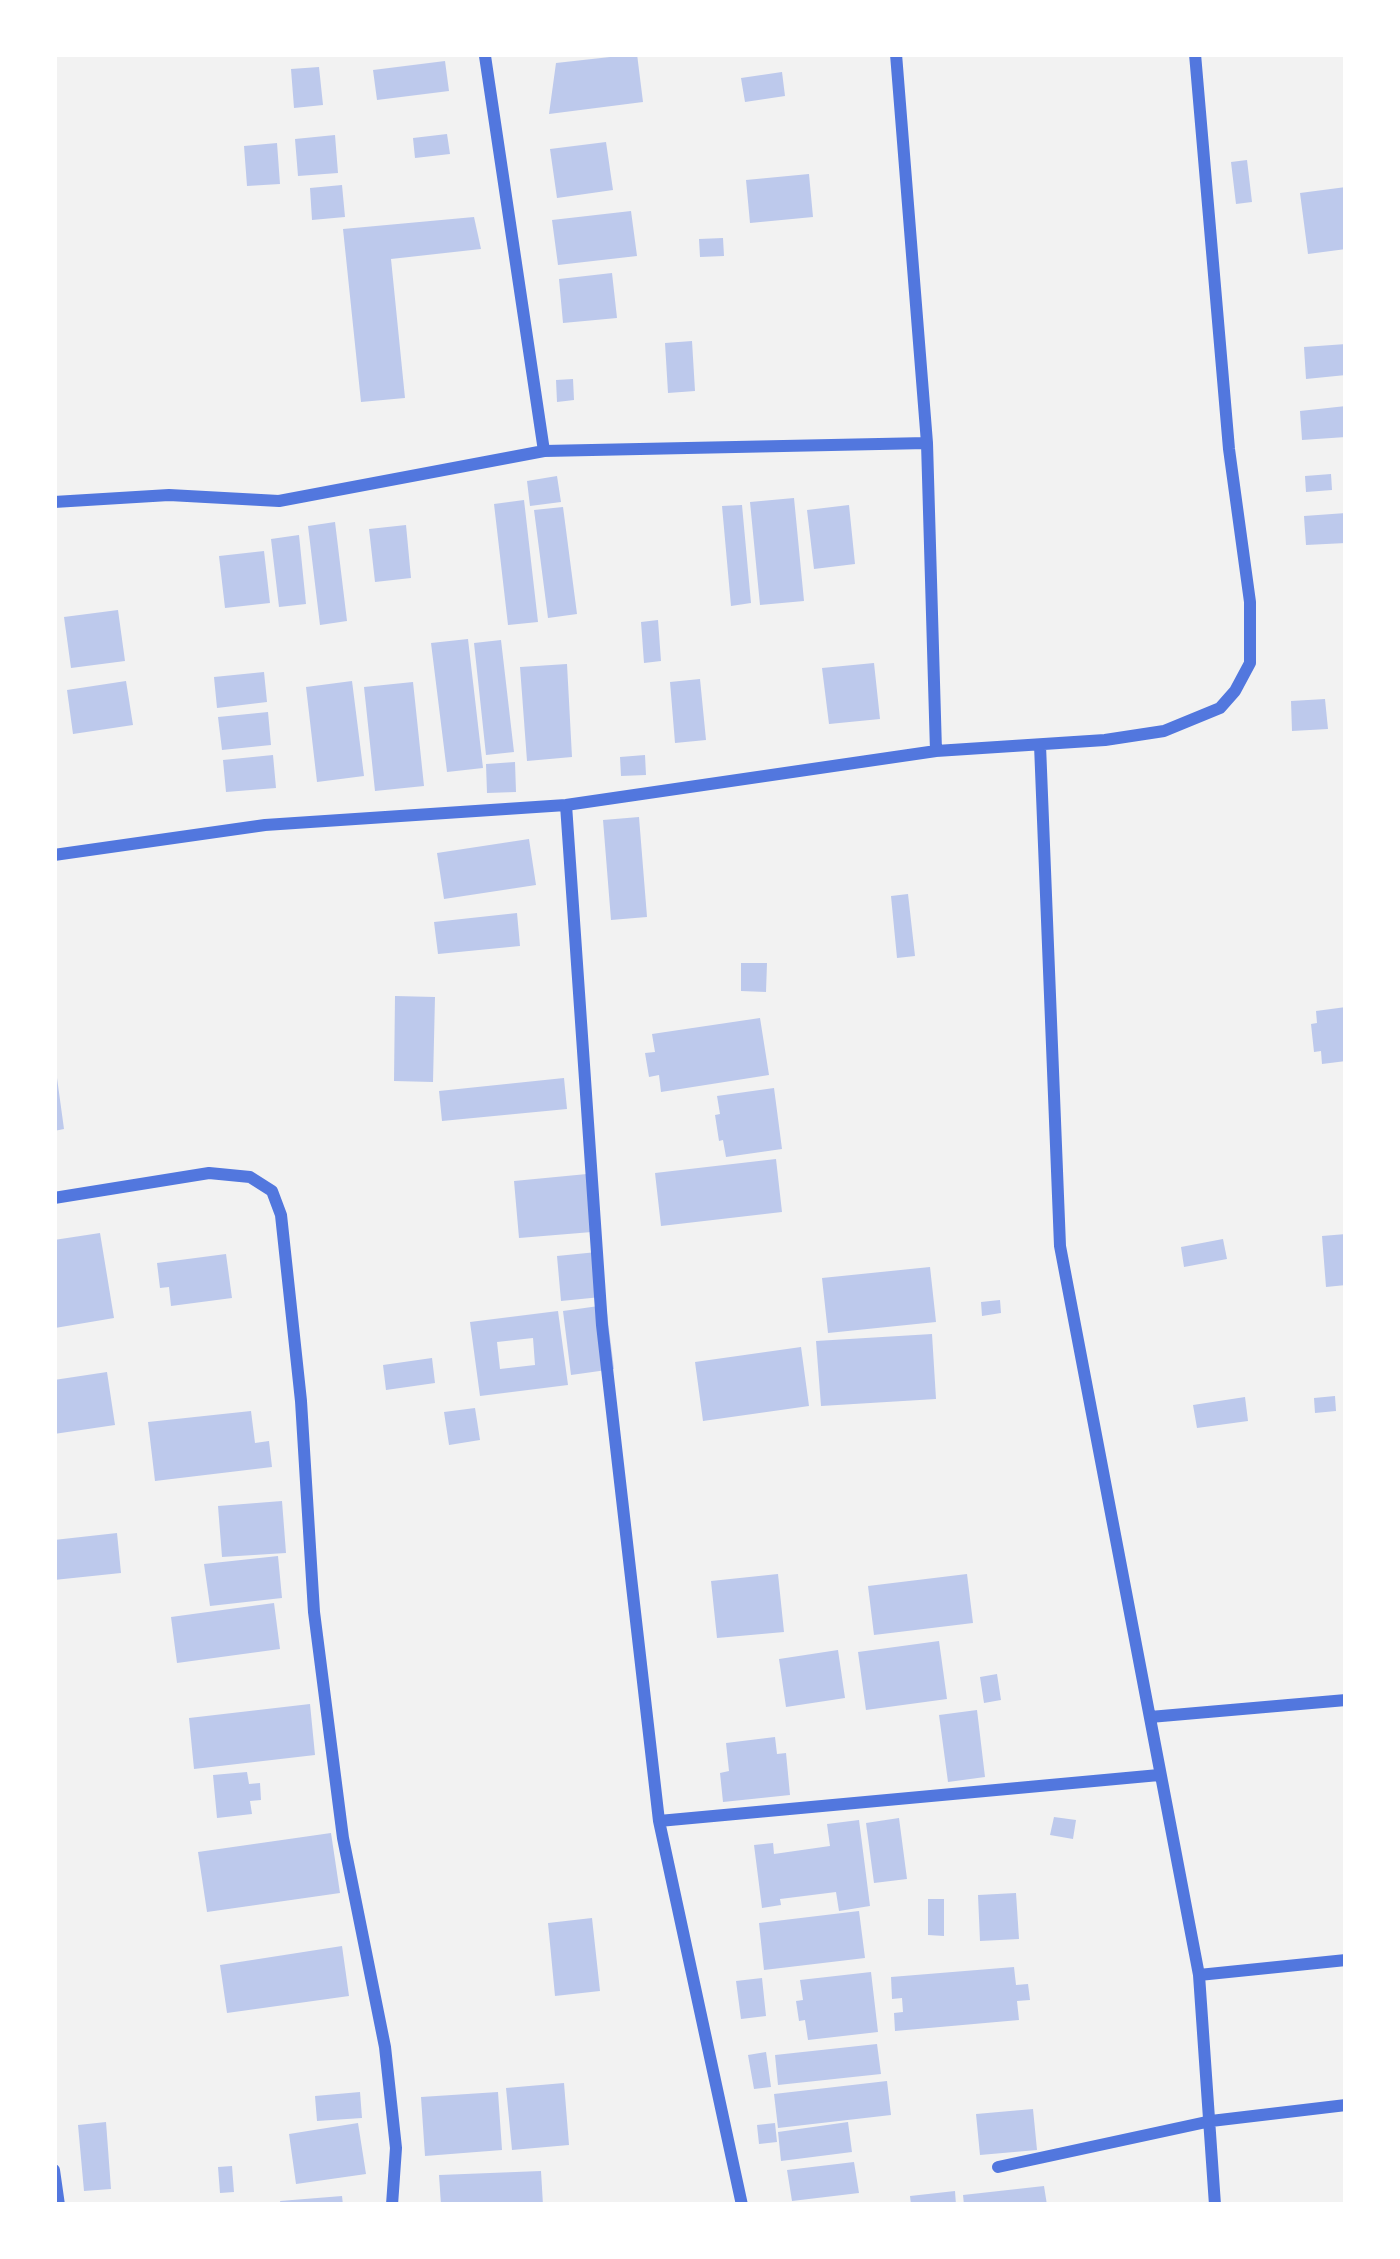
<!DOCTYPE html>
<style>
body{margin:0}
#map{position:relative;width:1400px;height:2259px;overflow:hidden;background:#f2f2f2;font-family:"Roboto Condensed",sans-serif}
canvas{display:block}
.frame{position:absolute;inset:0;border:57px solid #fff;pointer-events:none}
</style>
<div id="map">
<canvas width="1400" height="2259"></canvas>
<div class="frame"></div>
</div>
<script>
const c = document.querySelector('canvas').getContext('2d');
c.lineJoin = 'round';
function paint(path, color) { c.fillStyle = color; c.fill(path, 'evenodd'); }
const shape = rows => new Path2D(rows.map(r => 'M' + r).join(''));
function strokePath(path, color, width, dash) { c.strokeStyle = color; c.lineWidth = width; c.lineCap = dash ? 'butt' : 'round'; c.setLineDash(dash || []); c.stroke(path); }
paint(shape([
 [637,54,643,102,549,114,556,63],
 [445,61,449,91,377,100,373,70],
 [319,67,323,105,294,108,291,69],
 [782,72,785,96,745,102,741,78],
 [447,134,450,154,415,158,413,138],
 [335,135,338,173,298,176,295,139],
 [606,142,613,190,557,198,550,149],
 [277,143,280,184,247,186,244,146],
 [1247,160,1252,202,1236,204,1231,162],
 [809,174,813,217,750,223,746,180],
 [342,185,345,217,312,220,310,188],
 [1346,187,1346,249,1308,254,1300,193],
 [631,211,637,256,558,265,552,220],
 [474,217,481,249,391,259,405,398,361,402,343,229],
 [723,238,724,256,700,257,699,239],
 [612,273,617,318,563,323,559,279],
 [692,341,695,391,668,393,665,343],
 [1346,344,1346,375,1306,379,1304,347],
 [573,379,574,400,557,402,556,380],
 [1346,406,1346,437,1302,440,1300,411],
 [1331,474,1332,490,1306,492,1305,476],
 [557,476,561,502,530,506,527,481],
 [794,498,804,601,760,605,750,502],
 [524,500,538,622,508,625,494,504],
 [742,505,751,603,731,606,722,506],
 [849,505,855,564,814,569,807,510],
 [563,507,577,614,548,618,534,510],
 [1346,513,1346,543,1306,545,1304,516],
 [335,522,347,621,320,625,308,526],
 [406,525,411,578,375,582,369,529],
 [299,535,306,604,279,607,271,539],
 [264,551,270,603,225,608,219,556],
 [118,610,125,661,71,668,64,617],
 [658,620,661,661,644,663,641,622],
 [468,639,483,768,447,772,431,643],
 [501,640,514,752,486,755,474,643],
 [874,663,880,719,829,724,822,668],
 [567,664,572,757,527,761,520,667],
 [264,672,267,702,217,708,214,677],
 [700,679,706,740,675,743,670,682],
 [126,681,133,725,73,734,67,690],
 [352,681,364,776,317,782,306,687],
 [413,682,424,786,375,791,364,687],
 [1325,699,1328,729,1292,731,1291,701],
 [268,712,271,745,222,750,218,717],
 [273,755,276,788,226,792,223,760],
 [645,755,646,775,621,776,620,757],
 [515,762,516,792,487,793,486,764],
 [639,817,647,917,611,920,603,820],
 [529,839,536,885,444,899,437,853],
 [908,894,915,956,897,958,891,896],
 [517,913,520,946,438,954,434,922],
 [741,963,767,963,766,992,741,991],
 [395,996,435,997,433,1082,394,1081],
 [1346,1007,1346,1061,1322,1064,1321,1051,1314,1052,1311,1024,1317,1023,1316,1011],
 [760,1018,769,1075,661,1092,659,1075,649,1077,645,1053,655,1052,652,1034],
 [57,1078,64,1129,54,1131,54,1079],
 [564,1078,567,1109,442,1121,439,1091],
 [774,1088,782,1149,726,1157,723,1140,719,1141,715,1115,720,1114,717,1096],
 [776,1159,782,1212,661,1226,655,1173],
 [587,1174,592,1232,519,1238,514,1181],
 [100,1233,114,1318,55,1328,54,1240],
 [1346,1234,1346,1285,1326,1287,1322,1236],
 [1223,1239,1227,1259,1184,1267,1181,1247],
 [597,1252,601,1297,561,1301,557,1256],
 [226,1254,232,1298,171,1306,169,1287,160,1288,157,1263],
 [930,1267,936,1322,828,1333,822,1278],
 [1000,1300,1001,1313,982,1316,981,1302],
 [606,1305,614,1369,571,1375,563,1311],
 [558,1311,568,1385,480,1396,470,1322],
 [533,1338,535,1365,500,1369,497,1342],
 [932,1334,936,1399,821,1406,816,1341],
 [801,1347,809,1406,703,1421,695,1362],
 [432,1358,435,1383,386,1390,383,1365],
 [107,1372,115,1425,54,1434,54,1380],
 [1335,1396,1336,1411,1315,1413,1314,1398],
 [1245,1397,1248,1421,1197,1428,1193,1405],
 [475,1408,480,1440,449,1445,444,1412],
 [251,1411,255,1443,269,1441,272,1467,155,1481,148,1422],
 [282,1501,286,1553,222,1557,218,1506],
 [117,1533,121,1573,54,1580,54,1540],
 [278,1556,282,1598,210,1606,204,1564],
 [778,1574,784,1632,717,1638,711,1581],
 [967,1574,973,1623,874,1635,868,1586],
 [274,1603,280,1649,177,1663,171,1617],
 [939,1641,947,1699,866,1710,858,1652],
 [838,1650,845,1698,786,1707,779,1659],
 [997,1674,1001,1700,984,1703,980,1677],
 [310,1704,315,1755,194,1769,189,1718],
 [977,1710,985,1777,948,1782,939,1715],
 [775,1737,777,1754,786,1753,790,1795,723,1802,720,1773,729,1771,726,1743],
 [247,1772,249,1784,260,1783,261,1800,250,1801,252,1814,217,1818,213,1775],
 [1054,1817,1076,1820,1073,1839,1050,1835],
 [899,1818,907,1879,874,1883,866,1823],
 [859,1820,870,1906,839,1911,836,1892,780,1899,781,1905,762,1908,754,1845,773,1843,774,1854,830,1846,827,1824],
 [331,1833,340,1893,207,1912,198,1852],
 [1016,1893,1019,1939,980,1941,978,1895],
 [928,1899,944,1899,944,1936,928,1935],
 [859,1911,865,1958,764,1970,759,1923],
 [592,1918,600,1991,555,1996,548,1923],
 [342,1946,349,1996,227,2013,220,1965],
 [1014,1967,1016,1985,1028,1984,1030,2000,1017,2001,1019,2020,895,2031,894,2013,903,2012,902,1998,892,1999,891,1977],
 [871,1972,878,2032,808,2040,805,2020,799,2021,796,2001,803,2000,800,1980],
 [762,1978,766,2016,741,2019,736,1981],
 [877,2044,881,2074,778,2085,775,2055],
 [766,2052,771,2087,754,2089,748,2055],
 [887,2081,891,2115,778,2128,774,2094],
 [564,2083,569,2145,512,2150,506,2088],
 [360,2092,362,2118,317,2121,315,2096],
 [498,2092,502,2150,425,2156,421,2097],
 [1033,2109,1037,2150,980,2155,976,2114],
 [106,2122,111,2189,84,2191,78,2125],
 [848,2122,852,2152,781,2161,778,2132],
 [358,2123,366,2174,296,2184,289,2134],
 [775,2123,777,2142,759,2144,757,2125],
 [854,2162,859,2193,792,2201,787,2170],
 [232,2166,234,2192,220,2193,218,2167],
 [541,2171,543,2205,441,2205,439,2175],
 [1044,2186,1047,2205,964,2205,963,2195],
 [955,2191,956,2205,911,2205,910,2196],
 [342,2196,343,2205,281,2205,280,2201]
]), '#bdc9ec');
strokePath(shape([
 [896,54,927,443,936,751],
 [485,56,544,451],
 [54,502,169,495,279,501,544,451,927,443],
 [1040,745,1060,1246,1199,1975,1215,2205],
 [566,805,602,1325,659,1821,742,2205],
 [54,855,265,825,566,805,936,751,1105,740,1164,731,1220,708,1235,691,1250,663,1250,602,1229,449,1195,54],
 [54,1198,209,1173,250,1177,272,1191,281,1215,301,1401,314,1612,343,1838,385,2047,396,2148,392,2205],
 [1150,1717,1346,1700],
 [659,1821,1159,1775],
 [1199,1975,1346,1960],
 [998,2167,1211,2121,1346,2105],
 [54,2170,59,2205]
]), '#5277de', 12);
</script>
